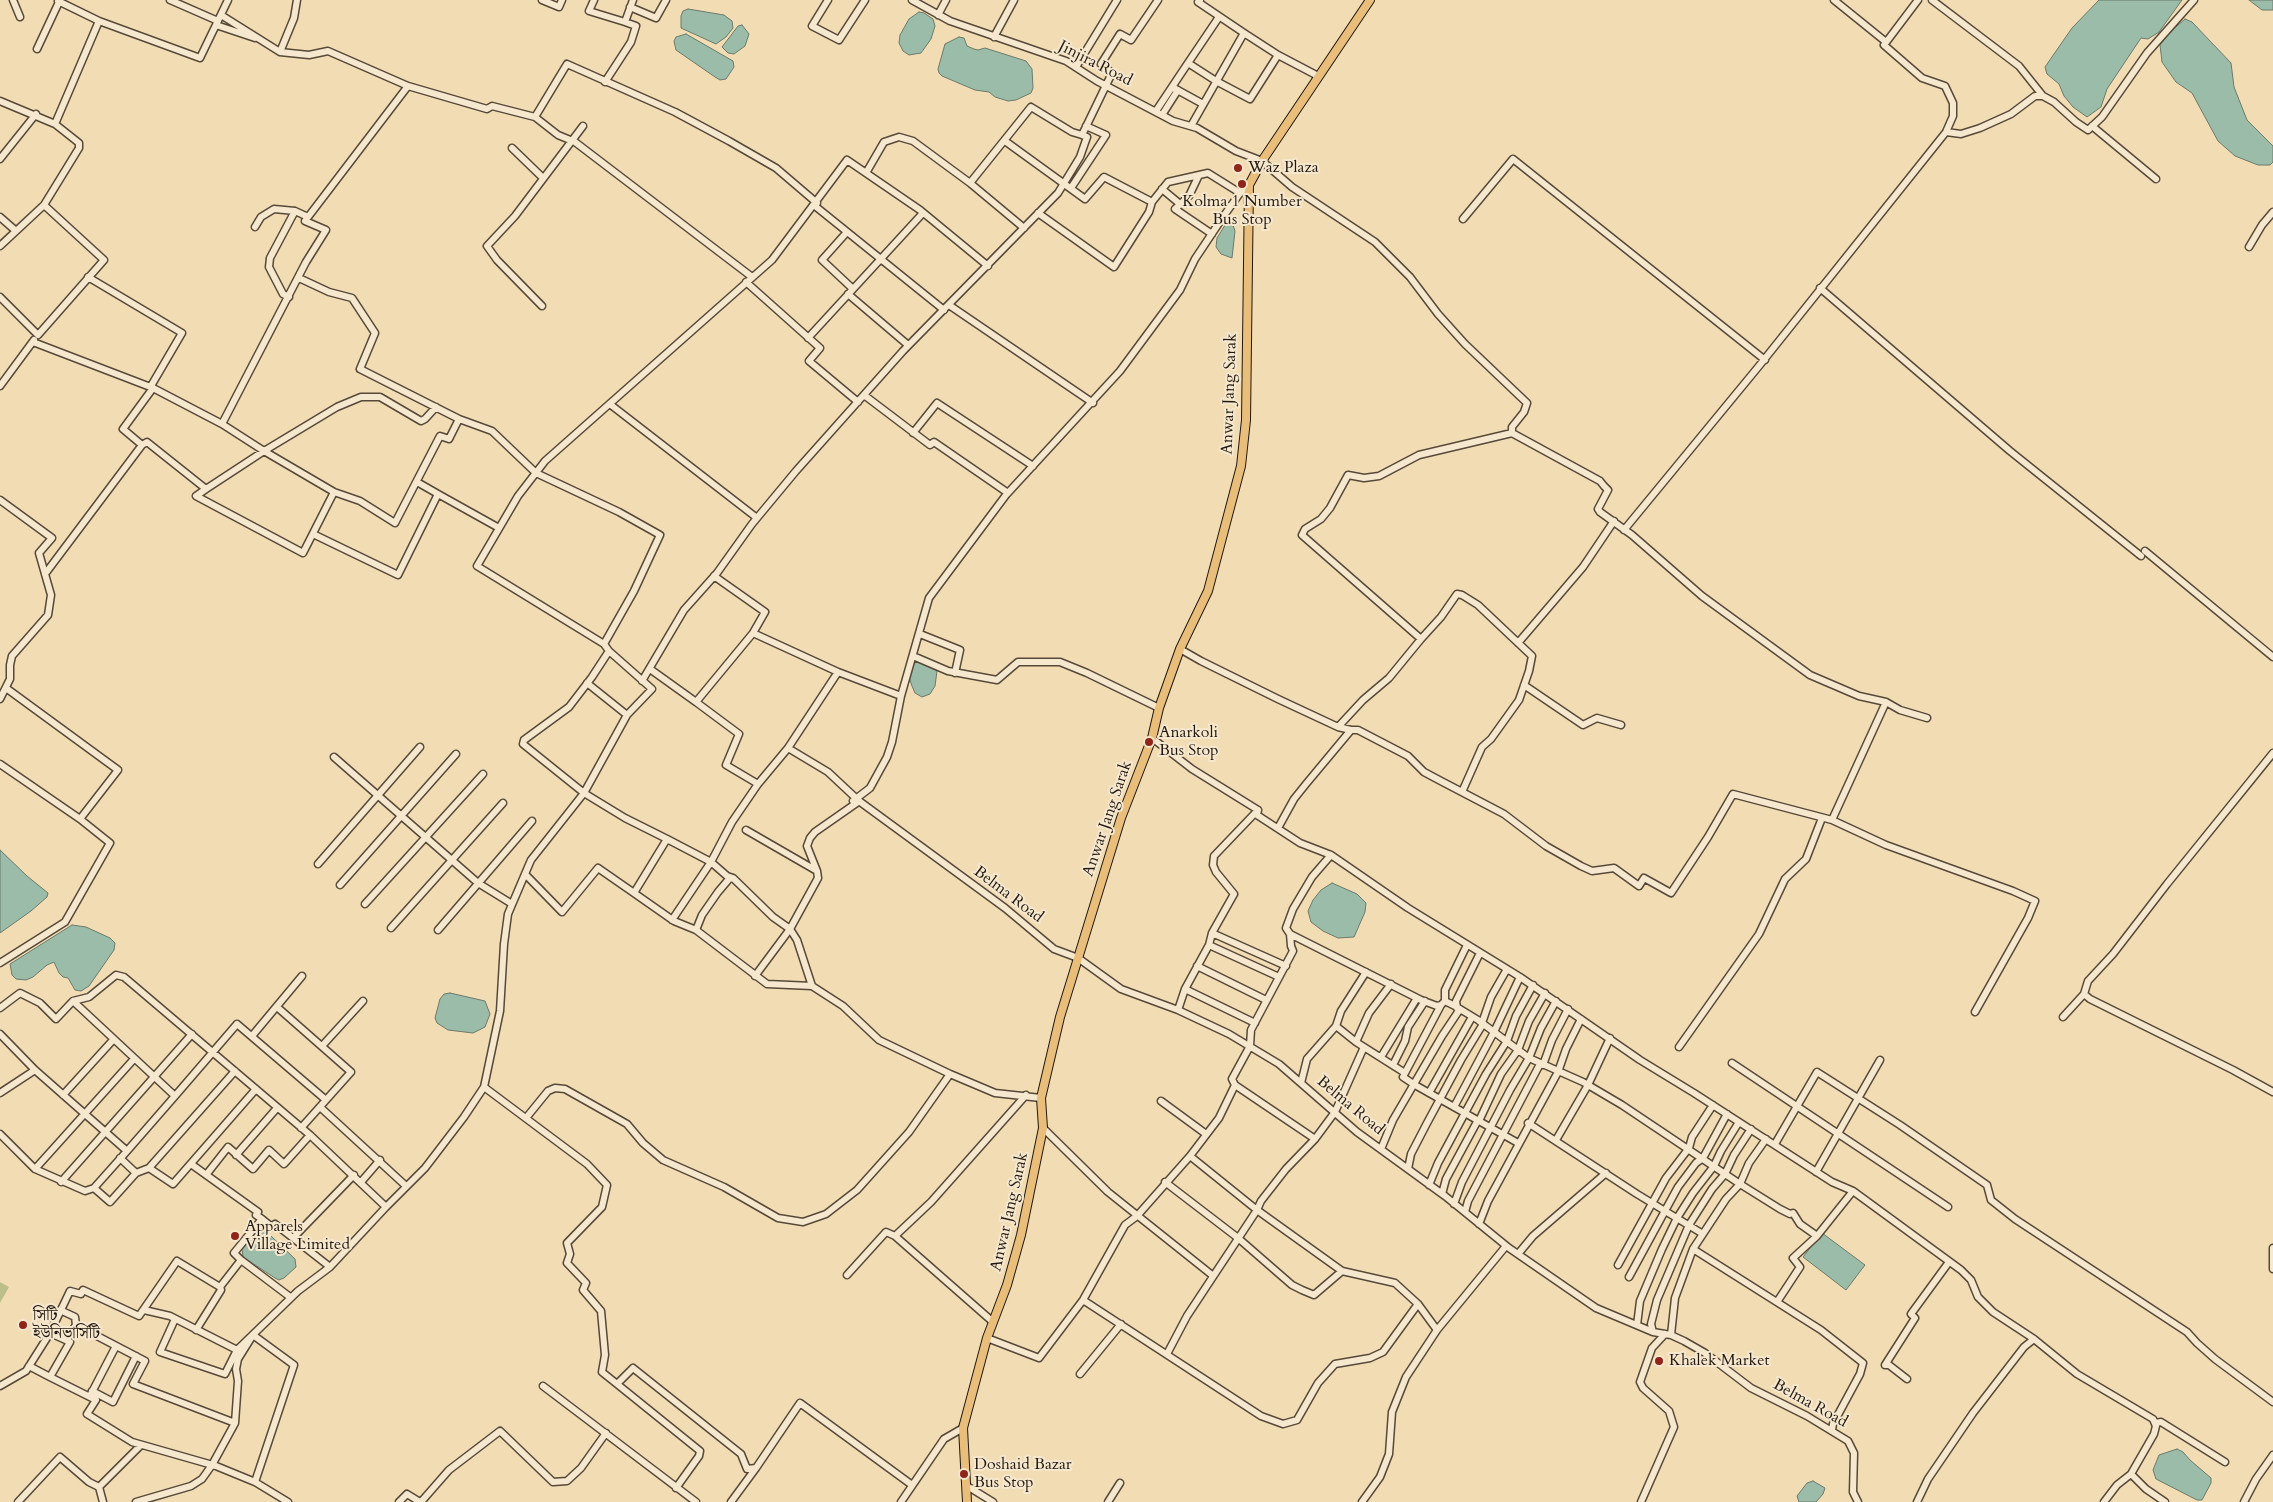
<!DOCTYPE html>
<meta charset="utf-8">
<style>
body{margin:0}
canvas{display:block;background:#f1dcb4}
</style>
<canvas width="2273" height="1502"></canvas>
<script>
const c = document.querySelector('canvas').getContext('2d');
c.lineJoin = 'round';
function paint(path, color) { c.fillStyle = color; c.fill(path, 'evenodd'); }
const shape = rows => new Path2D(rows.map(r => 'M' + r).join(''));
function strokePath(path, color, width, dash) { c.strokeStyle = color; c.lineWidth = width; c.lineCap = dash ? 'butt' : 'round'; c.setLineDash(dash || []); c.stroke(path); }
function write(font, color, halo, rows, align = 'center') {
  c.font = font + ' Cardo,"Noto Serif Bengali",serif'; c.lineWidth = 4; c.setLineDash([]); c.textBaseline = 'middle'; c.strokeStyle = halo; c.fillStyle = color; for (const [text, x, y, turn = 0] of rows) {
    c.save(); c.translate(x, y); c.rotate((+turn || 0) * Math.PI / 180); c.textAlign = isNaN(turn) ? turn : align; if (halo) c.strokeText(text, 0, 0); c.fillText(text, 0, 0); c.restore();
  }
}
paint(shape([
 [0,1282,9,1287,0,1303]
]), '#bdbf8a');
const water = shape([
 [2099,0,2182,0,2159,32,2148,39,2141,38,2107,89,2101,107,2087,117,2073,107,2064,96,2059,84,2047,74,2045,67,2072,28,2099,0],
 [2249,0,2273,0,2273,10,2262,10,2249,0],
 [688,9,724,15,732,21,733,28,726,37,716,44,681,28,681,16,683,11,688,9],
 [919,12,924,13,933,19,935,26,931,39,921,53,909,55,903,51,899,43,900,35,909,19,919,12],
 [2185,19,2192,22,2231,63,2234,87,2247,120,2273,146,2273,162,2270,165,2258,165,2235,156,2218,141,2192,93,2176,82,2162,62,2160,45,2170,32,2185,19],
 [742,25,749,34,745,46,734,54,728,53,722,47,738,26,742,25],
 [686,34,733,61,734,67,726,79,720,80,715,77,676,50,674,41,676,37,686,34],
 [959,37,964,38,967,46,974,49,978,50,985,48,1026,61,1032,69,1033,88,1031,93,1016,100,1008,101,995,97,989,92,975,90,942,76,939,73,938,69,945,44,959,37],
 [1227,222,1232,222,1235,231,1232,258,1221,254,1216,247,1217,238,1227,222],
 [914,662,924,663,937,671,935,686,930,694,922,697,915,693,912,686,909,677,914,662],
 [0,850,27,876,48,893,47,897,31,911,0,933,0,850],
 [1332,883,1357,894,1366,903,1365,912,1354,937,1338,938,1323,931,1311,922,1308,911,1313,900,1321,890,1332,883],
 [72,925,86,927,110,938,115,943,114,950,89,986,81,991,75,990,68,978,63,977,59,973,54,962,47,965,33,977,26,980,16,979,12,975,10,964,72,925],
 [450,993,485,1001,490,1014,485,1027,473,1033,448,1030,437,1023,435,1018,440,999,444,994,450,993],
 [259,1229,269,1234,295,1259,296,1267,284,1278,279,1280,275,1278,243,1257,242,1248,253,1233,259,1229],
 [1822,1233,1865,1265,1846,1290,1803,1257,1822,1233],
 [2177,1449,2183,1452,2190,1460,2211,1478,2211,1483,2202,1500,2197,1500,2156,1479,2153,1470,2159,1455,2177,1449],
 [1813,1481,1825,1488,1823,1494,1816,1502,1799,1502,1797,1496,1807,1483,1813,1481]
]);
paint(water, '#9bbca9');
strokePath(water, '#6b7a6b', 1);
const minor = shape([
 [13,0,20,17],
 [170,0,218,21],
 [542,0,559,7,562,0],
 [594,0,589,11,625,22],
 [828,0,812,26,839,40,865,0],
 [912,0,950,21,1066,61,1097,81,1173,121,1197,128,1236,151,1262,161,1292,187,1375,242,1410,277,1438,314,1465,344,1527,403,1524,412,1512,427,1512,433,1600,481,1604,486,1608,490,1598,509,1600,512,1632,535,1702,596,1810,675,1859,696,1886,702,1900,710,1927,718],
 [1200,0,1198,2,1244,33,1278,55,1318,76],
 [1834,0,1886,42],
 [1932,0,2019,66,2043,96],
 [58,1,99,21],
 [630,7,656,18,666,0],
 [221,15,280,52,309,55,328,51,408,86],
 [938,15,946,0],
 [1219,17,1188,63,1216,81,1250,99,1278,55],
 [216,25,255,38],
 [994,37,1014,0],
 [37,49,59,2],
 [280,52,294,18,297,0],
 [1076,67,1117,0],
 [605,82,631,42,636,26,625,22,633,0],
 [1172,87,1203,104],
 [0,101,55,124,79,143,79,148,44,205],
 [1156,111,1188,63],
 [1162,115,1178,90],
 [55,124,99,21,200,58,228,0],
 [1191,126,1244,33],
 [2092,126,2156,179],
 [1946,132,1961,134,1980,128,2011,114,2035,96,2043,96,2054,102,2076,122,2088,130,2102,117,2147,53,2194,0],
 [1005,141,1085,199,1104,177,1152,202],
 [512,148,543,178],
 [0,159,36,114],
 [866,173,920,210,988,266],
 [1199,175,1189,196,1175,209,1212,234],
 [970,183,1024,228],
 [1071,188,1106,135,1086,126],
 [1162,189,1180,204],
 [815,206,944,310],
 [1038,213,1114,267,1149,212,1152,202,1168,182,1208,173,1240,193],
 [0,217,16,231],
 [1463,219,1513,159,1765,360],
 [255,227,261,217,274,209,295,211],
 [847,232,822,260,853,289],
 [0,246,44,205,104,260,38,335,0,297],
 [2249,247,2262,225,2273,212],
 [88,277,182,333,151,386],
 [752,277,575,142,558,135,535,117,567,64,675,112,729,141,776,168,817,203],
 [299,278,329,292,352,298,375,333,360,369,459,419],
 [746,282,820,348,809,361,858,402],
 [1820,288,2010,451,2141,556],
 [848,294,908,345],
 [289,297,283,294,269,267,270,258,295,211,308,217],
 [949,305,1093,403],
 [542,306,497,260,487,246,515,216,583,126],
 [808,338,923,213],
 [33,342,153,388],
 [0,386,34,340],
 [864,395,930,445,934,442,1008,493],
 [611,405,757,518],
 [222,424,306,262,326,230,305,221,408,86,487,109,492,106,535,117],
 [913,433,937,403,1033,466],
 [142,445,123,429,153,388,222,424,264,451,337,407,361,397,380,397,421,421,425,419,436,407],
 [206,489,196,496,303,553,334,492],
 [438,494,499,528],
 [0,500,52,538,39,553,51,595,48,615,12,656,10,665,10,679,0,699],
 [1624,530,1759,366,1946,132,1953,116,1953,103,1945,86,1922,78,1884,45,1918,0],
 [313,534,398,575,438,494,417,482],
 [2145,551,2273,657],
 [45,574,142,445,147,442,206,489,264,451,334,492,360,501,395,523,440,436,449,439,459,419,492,431,536,473,619,512,660,535,634,591,604,644,609,651,592,677,569,707,524,740,523,744,584,793,627,715,587,683],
 [714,576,765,612,753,633],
 [920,634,960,650,955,673],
 [1421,639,1441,617,1457,594,1462,595,1478,605,1532,656,1529,671,1519,700,1491,739,1482,747,1462,792],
 [1518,643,1583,567,1614,521],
 [604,644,477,566,518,496,545,461,772,260,847,160,866,173,884,142,899,137,913,141,970,183,1031,107,1072,132,1082,135,1112,73,1101,64,1120,34,1131,40,1158,0],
 [1180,649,1201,661,1278,699,1338,727,1351,730],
 [609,651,652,689,627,715],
 [913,656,948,671,997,680,1018,662,1060,662,1087,673,1159,708],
 [650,669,696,702],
 [642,681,684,610,717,573,752,524,796,471,903,351,1058,193,1080,157,1087,137,1082,135],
 [1524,685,1583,725,1597,718,1621,725],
 [6,688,118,770,80,819],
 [1338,727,1363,700,1389,678,1421,639,1302,535,1305,529,1321,519,1330,508,1348,475,1364,478,1379,476,1419,455,1512,433],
 [1152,738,1192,769,1258,810,1257,815,1300,843,1331,855,1408,908,1520,977,1640,1060,1694,1093,1832,1182,1853,1191,1961,1270,1971,1280,1978,1297,1993,1312,2034,1339,2077,1374,2153,1419,2156,1426,2154,1434,2131,1474,2117,1485,2104,1502],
 [788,748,828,772,859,801,1005,908,1054,949,1078,958,1121,989,1178,1010,1229,1034,1279,1064,1357,1132,1445,1196,1509,1248,1596,1308,1653,1332,1671,1335,1684,1341,1705,1353,1751,1388,1807,1416,1848,1441,1854,1453,1853,1492,1858,1502],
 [2273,753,2167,884,2113,954,2088,981,2084,994,2090,999,2233,1070,2273,1092],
 [334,757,478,883,512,904],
 [0,764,80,819,110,843,65,922,0,963],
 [758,784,726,765,739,734,696,702,753,633,838,672,901,696,929,598,1006,495,1120,371,1180,290,1195,259,1223,217,1240,193,1249,185],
 [853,801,870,788,887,757,892,742,901,696],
 [1832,820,1886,845,2013,891,2035,901,2028,918,1975,1012],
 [1278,828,1294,799,1306,784,1351,730,1358,730,1408,756,1424,772,1439,780,1504,814,1546,846,1581,866,1592,871,1614,868,1639,886,1644,878,1671,893,1708,837,1733,794,1832,820,1886,702],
 [746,830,817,871,818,878,790,929,755,976],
 [318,864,420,747],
 [817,871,807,846,810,838,815,832,858,802],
 [525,874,531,860,584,793,625,818,667,839],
 [340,885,456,754],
 [634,893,674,921,696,930,767,984,812,986],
 [365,904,483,774],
 [672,920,711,862,732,822,758,784,788,748,838,672],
 [391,928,503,803],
 [438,930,532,821],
 [696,930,702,915,718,892,729,879,733,878,773,917,790,929,797,940,812,986,843,1006,879,1040,950,1074,995,1093,1041,1098],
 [1212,933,1286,966],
 [1290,934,1421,1000,1437,1006,1441,1005,1445,1001,1455,1006,1478,1020,1529,1058,1583,1082,1622,1105,1740,1184,1780,1209,1790,1214,1793,1213,1800,1224,1817,1236,1853,1191],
 [1209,945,1279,977],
 [1197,966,1266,1000],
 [1185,989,1255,1023],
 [73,1001,89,997,116,975,124,977,310,1135,386,1207,330,1267],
 [1445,1001,1445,990,1467,945],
 [277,1007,351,1072,326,1100],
 [0,1008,20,993,40,1003,56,1019,73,1001,175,1096,127,1151,35,1070,0,1034],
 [1457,1008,1456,1001,1480,953],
 [1178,1010,1185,989,1209,945,1212,933,1234,894,1216,872,1213,865,1214,856,1258,810],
 [2063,1017,2084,994],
 [1482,1023,1491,997,1507,969],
 [1336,1026,1356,1042,1405,1073,1403,1077,1415,1085,1518,1143],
 [252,1036,302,976],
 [1356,1042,1369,1013,1391,984],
 [322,1046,363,1001],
 [1679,1047,1759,934,1785,879,1806,859,1822,818],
 [1381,1057,1417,998],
 [1732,1063,1948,1207],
 [1393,1065,1405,1041,1408,1027,1425,1001],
 [1543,1065,1552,1040,1568,1009],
 [235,1071,149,1168,173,1184,256,1089],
 [1405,1073,1441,1005],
 [1301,1083,1307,1059,1336,1026,1341,1011,1366,972],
 [1235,1085,1315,1139],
 [484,1087,587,1164,607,1185,602,1207,567,1243,570,1254,567,1263,586,1283,583,1290,601,1311,605,1355,602,1372,617,1384,633,1368,741,1454,747,1469,756,1468,800,1403,912,1485],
 [0,1093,35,1070],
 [1429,1093,1472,1017],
 [63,1095,113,1040],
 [175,1096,237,1024,326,1100,301,1128],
 [1161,1101,1206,1134],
 [320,1107,406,1186],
 [1454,1107,1494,1032,1520,977],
 [526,1118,548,1091,555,1088,565,1089,627,1124,643,1143,663,1160,724,1187,778,1218,803,1222,826,1214,857,1190,909,1132,950,1074],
 [1479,1121,1501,1074,1518,1050,1529,1021,1545,993],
 [1528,1123,1637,1194,1703,1234],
 [1043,1128,1108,1192,1212,1275],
 [0,1134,35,1169,85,1191,94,1188,127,1151],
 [1556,1140,1588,1085,1610,1038],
 [1775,1144,1817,1072,1900,1125,1987,1185,1991,1200,2015,1219,2187,1332,2197,1343,2215,1359,2273,1402],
 [1381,1149,1393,1120,1442,1036,1460,1009],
 [236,1155,277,1108],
 [1190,1156,1257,1210,1342,1271,1395,1283,1418,1304],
 [120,1158,136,1173],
 [191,1164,258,1212,256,1215,262,1219],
 [35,1169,134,1059],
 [1408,1169,1411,1154,1426,1125,1461,1060,1483,1024],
 [1816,1172,1880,1060],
 [206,1175,228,1147,253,1169,269,1150,284,1164,310,1135],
 [61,1182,192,1034],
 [361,1182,380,1160],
 [1165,1182,1238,1238,1292,1285,1302,1290,1314,1295,1342,1271],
 [1429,1185,1438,1163,1486,1074,1507,1041,1516,1016,1533,985],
 [94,1188,110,1202,136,1173,149,1168],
 [1442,1194,1446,1179,1478,1120],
 [1454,1204,1462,1182,1510,1090,1529,1058,1541,1028,1556,1001],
 [386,1207,425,1168,464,1117,484,1087,500,1011,504,944,508,914,525,874,562,912,598,868,634,893,667,839,711,862,727,876,733,878],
 [1465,1212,1468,1201,1540,1064],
 [1479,1224,1488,1201,1558,1072,1566,1049,1581,1019],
 [895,1236,993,1322],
 [293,1238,354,1175],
 [2273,1248,2273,1269],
 [1693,1249,1821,1330,1863,1363,1860,1374,1833,1424,1832,1430],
 [1518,1254,1533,1236,1606,1173],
 [241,1260,290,1297],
 [1618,1265,1666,1178,1689,1148,1692,1137,1713,1105],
 [847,1275,886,1232,895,1236,931,1202,1026,1095],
 [1629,1277,1678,1187,1696,1163,1703,1158,1727,1114],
 [1083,1300,1261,1416,1283,1424,1297,1420,1318,1383,1335,1364,1370,1358,1383,1352,1418,1304,1437,1330],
 [1777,1302,1800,1267,1793,1258,1817,1236],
 [60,1310,75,1317,76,1325],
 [175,1319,160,1352,225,1374,237,1350],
 [1637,1325,1640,1301,1662,1249,1677,1218,1693,1193,1714,1166,1721,1151,1739,1122],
 [196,1330,221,1290,220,1287],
 [1653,1332,1651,1324,1657,1300,1689,1225,1712,1189,1725,1174,1734,1155,1751,1129],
 [1671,1335,1675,1298,1693,1249,1726,1199,1740,1184,1749,1163,1766,1139],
 [987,1338,1039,1358,1083,1300,1125,1225,1137,1216,1190,1156,1219,1118,1235,1085,1232,1079,1250,1046,1251,1030,1293,951,1291,946,1290,934,1286,928,1293,909,1312,877,1331,855],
 [66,1340,76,1325,145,1361,133,1384,235,1423],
 [1167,1354,1187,1316,1257,1210,1261,1201,1286,1169,1315,1139,1335,1112,1364,1047],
 [29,1366,50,1377,70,1342,50,1333],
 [1080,1374,1121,1324],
 [50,1377,96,1400,87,1414,132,1442,216,1466,255,1482,288,1502],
 [1907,1379,1889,1365,1885,1365,1915,1318,1911,1314,1949,1262],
 [617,1384,700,1451,699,1456,676,1488],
 [0,1386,26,1371,50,1333,70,1291,81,1294,83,1290,139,1316,177,1261,220,1287,241,1260,234,1253,262,1219,272,1227,275,1224,330,1267,298,1291,237,1350,170,1316,144,1310],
 [543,1386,696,1502],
 [92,1391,113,1402,136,1356],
 [91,1394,116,1346],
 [2155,1423,2161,1422,2225,1462],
 [2131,1474,2146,1489,2165,1502],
 [967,1486,993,1502],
 [99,1487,140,1446],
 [18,1502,60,1457,89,1482,99,1487,103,1502],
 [136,1502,191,1486,202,1479,212,1465,235,1423,238,1381,236,1369,238,1359,253,1335,294,1365,255,1482],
 [399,1502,407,1494,420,1502],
 [421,1502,449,1470,500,1431,553,1482,567,1481,581,1468,606,1433],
 [731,1502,756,1468],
 [901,1502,944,1439,963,1428],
 [1108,1502,1120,1483],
 [1362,1502,1380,1477,1389,1454,1392,1412,1406,1377,1437,1330,1506,1246],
 [1641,1502,1674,1427,1669,1411,1643,1388,1640,1382,1652,1348,1665,1334],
 [1917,1502,1928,1479,1973,1413,2024,1347,2034,1339],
 [2244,1502,2256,1479,2273,1455]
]);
const major = shape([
 [967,1502,963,1428,987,1338,1007,1285,1021,1235,1043,1128,1041,1098,1060,1017,1121,818,1152,738,1159,708,1180,649,1208,591,1241,466,1246,420,1249,185,1262,161,1370,0]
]);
strokePath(minor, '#564938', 9);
strokePath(major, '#22180f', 10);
strokePath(minor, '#f6e8ce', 6);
strokePath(major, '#e8be7a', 8);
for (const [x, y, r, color] of [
 [1238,168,5,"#8f2418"],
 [1242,184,5,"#8f2418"],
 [1149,742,5,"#8f2418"],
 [235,1236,5,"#8f2418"],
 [23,1325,5,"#8f2418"],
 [1659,1361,5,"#8f2418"],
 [964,1474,5,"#8f2418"]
]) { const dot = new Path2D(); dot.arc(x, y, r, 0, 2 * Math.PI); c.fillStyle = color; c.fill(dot); strokePath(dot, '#f6e8ce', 2); }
write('16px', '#22180f', '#f6e8ce', [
 ["Jinjira Road",1095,64,27],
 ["Anwar Jang Sarak",1230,394,-88],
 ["Anwar Jang Sarak",1108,819,-71],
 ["Belma Road",1008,895,37],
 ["Belma Road",1350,1106,40],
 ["Anwar Jang Sarak",1010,1212,-77],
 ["Belma Road",1810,1404,29]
]);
write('16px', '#22180f', '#f6e8ce', [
 ["Waz Plaza",1248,168],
 ["Kolma 1 Number",1242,202,"center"],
 ["Bus Stop",1242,220,"center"],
 ["Anarkoli",1159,733],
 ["Bus Stop",1159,751],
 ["Apparels",245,1227],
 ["Village Limited",245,1245],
 ["সিটি",33,1316],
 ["ইউনিভার্সিটি",33,1334],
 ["Khalek Market",1669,1361],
 ["Doshaid Bazar",974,1465],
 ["Bus Stop",974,1483]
], 'left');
</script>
